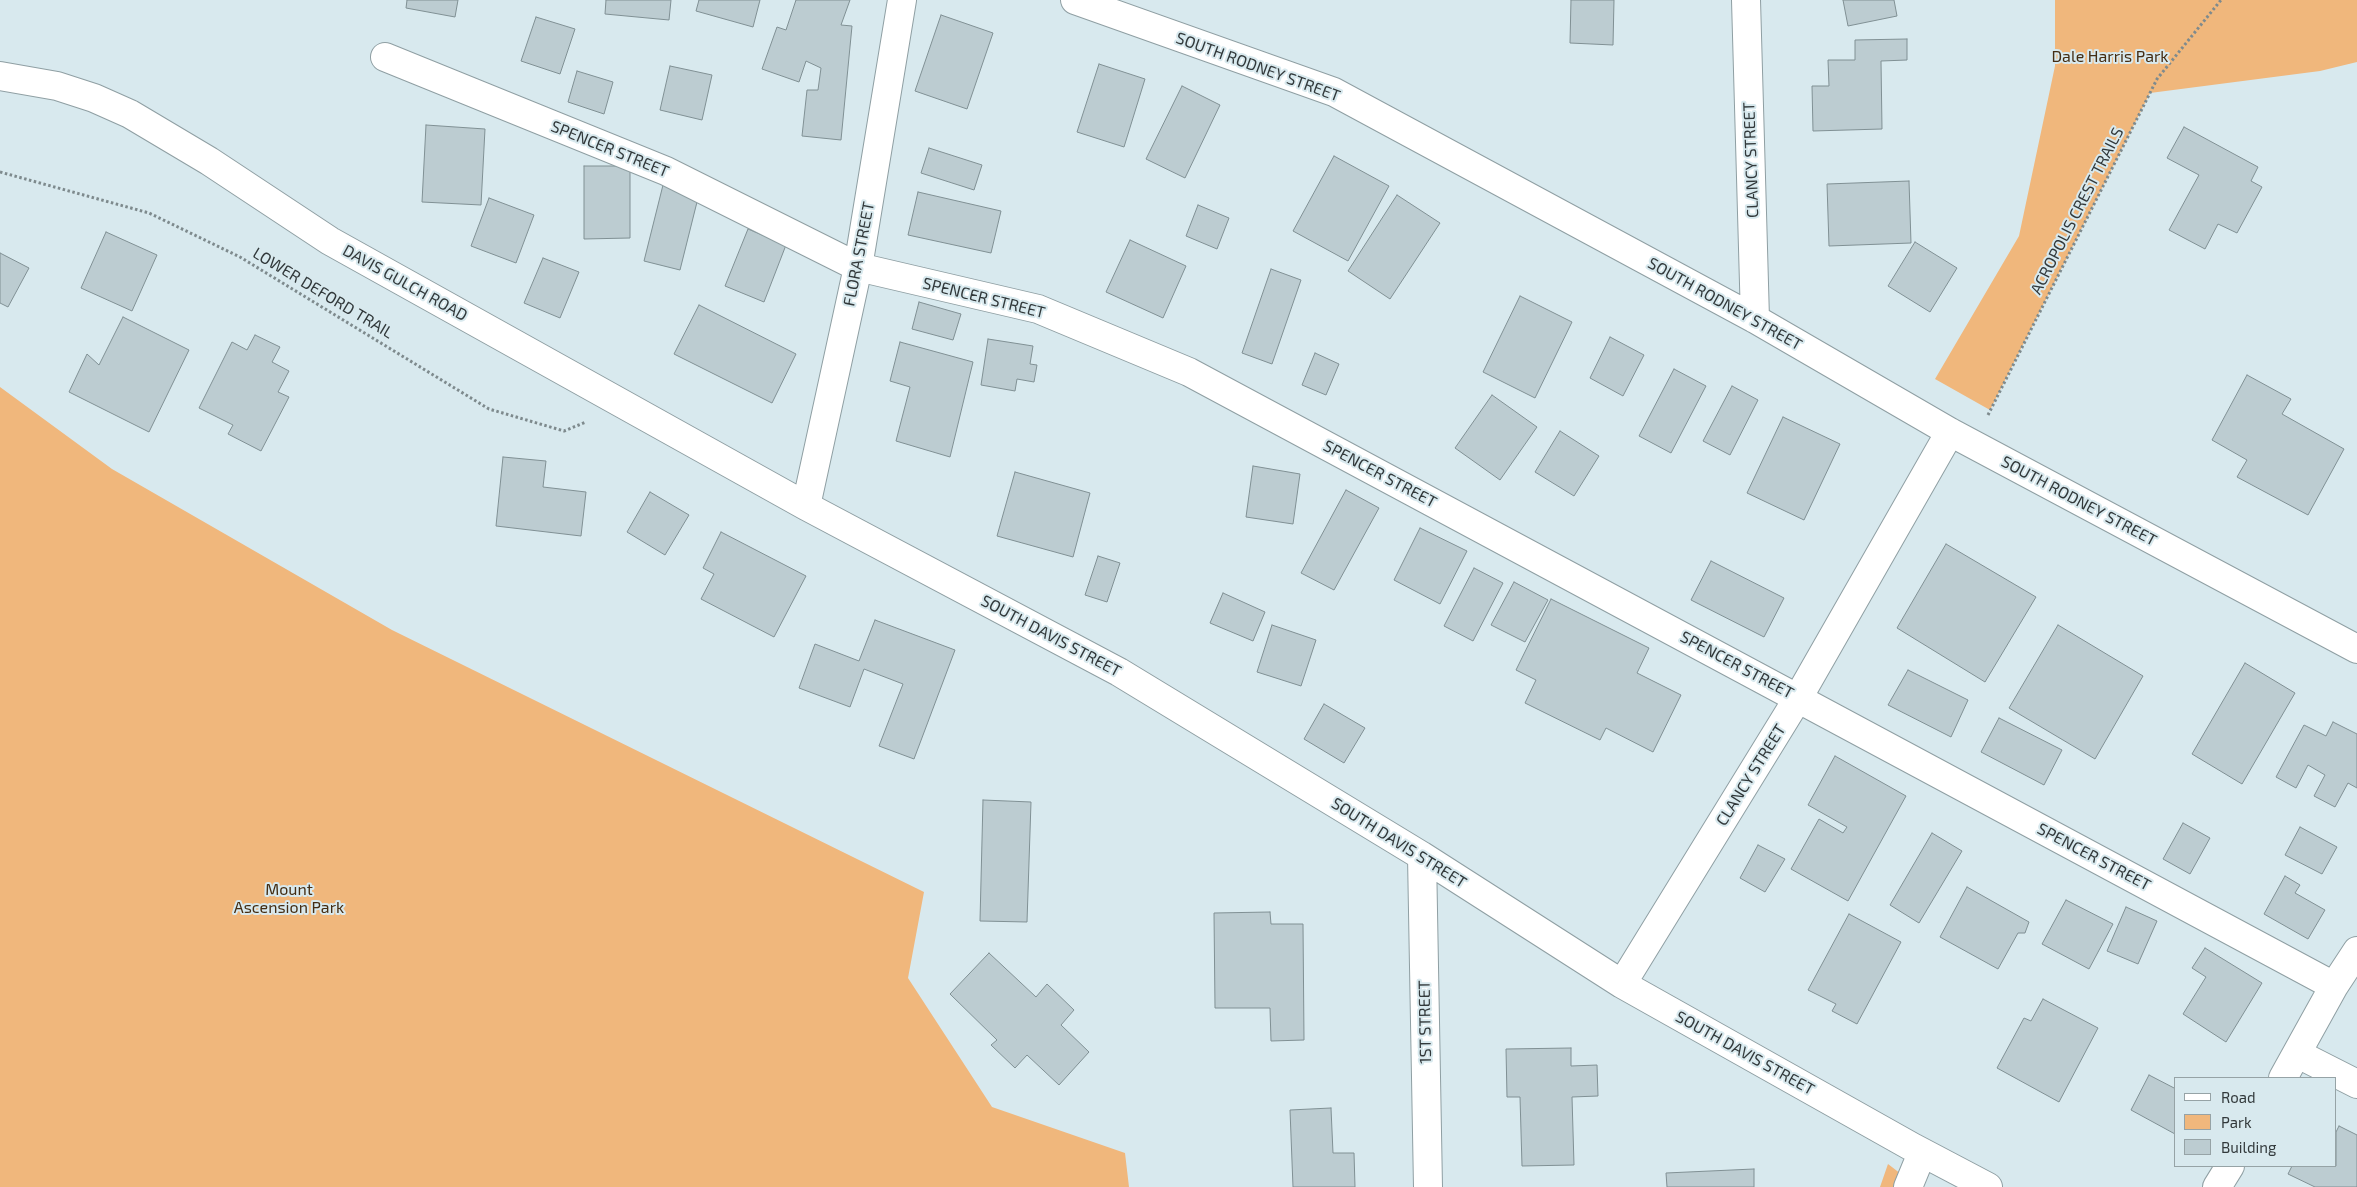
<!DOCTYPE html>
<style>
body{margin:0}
#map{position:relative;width:2357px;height:1187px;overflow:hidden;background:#d8e9ee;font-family:"Exo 2",sans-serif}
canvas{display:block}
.legend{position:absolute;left:2174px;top:1077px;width:162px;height:90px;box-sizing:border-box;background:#d8e9ee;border:1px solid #96a3a6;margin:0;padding:6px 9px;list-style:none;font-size:15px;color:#32393b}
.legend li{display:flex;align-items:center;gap:10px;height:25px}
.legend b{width:25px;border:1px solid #96a3a6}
</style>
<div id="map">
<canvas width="2357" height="1187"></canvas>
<ul class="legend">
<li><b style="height:6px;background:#fff"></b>Road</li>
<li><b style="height:14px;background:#f0b77c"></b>Park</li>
<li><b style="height:14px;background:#bcccd1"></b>Building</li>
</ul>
</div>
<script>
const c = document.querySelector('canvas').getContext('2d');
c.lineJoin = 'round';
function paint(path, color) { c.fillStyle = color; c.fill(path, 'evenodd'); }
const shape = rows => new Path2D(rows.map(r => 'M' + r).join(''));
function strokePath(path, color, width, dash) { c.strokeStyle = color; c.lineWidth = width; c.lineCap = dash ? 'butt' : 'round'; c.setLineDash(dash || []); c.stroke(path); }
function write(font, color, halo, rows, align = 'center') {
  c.font = font + ' "Exo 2",sans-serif'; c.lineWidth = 4; c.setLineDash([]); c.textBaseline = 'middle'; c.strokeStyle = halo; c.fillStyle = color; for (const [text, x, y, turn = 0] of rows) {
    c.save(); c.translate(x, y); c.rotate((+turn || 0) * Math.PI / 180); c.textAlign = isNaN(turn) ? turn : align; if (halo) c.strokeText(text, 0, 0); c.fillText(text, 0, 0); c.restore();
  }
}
paint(shape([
 [2055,0,2357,0,2357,62,2320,71,2150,93,1990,410,1935,379,2019,236,2055,66],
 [0,387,112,469,392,630,924,892,908,978,992,1107,1125,1153,1129,1187,0,1187],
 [1888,1164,1918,1187,1880,1187]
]), '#f0b77c');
const building = shape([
 [407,0,458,0,455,17,406,8,407,0],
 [606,0,671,0,669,20,605,14,606,0],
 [699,0,760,0,753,27,696,11,699,0],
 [796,0,850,0,841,25,852,26,841,140,802,136,807,90,818,90,821,68,806,61,799,82,762,69,777,27,786,30,796,0],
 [1571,0,1614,0,1613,45,1570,43,1571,0],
 [1843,0,1894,0,1897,16,1848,26,1843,0],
 [941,15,993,33,967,109,915,91,941,15],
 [536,17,575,29,560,74,521,61,536,17],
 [1907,39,1907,60,1881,61,1882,129,1813,131,1812,86,1829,86,1828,60,1855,60,1855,40,1907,39],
 [1099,64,1145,79,1124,147,1077,132,1099,64],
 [670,66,712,75,702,120,660,110,670,66],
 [577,71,613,82,604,114,568,102,577,71],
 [1182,86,1220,105,1185,178,1146,159,1182,86],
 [426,125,485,129,481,205,422,202,426,125],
 [2184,127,2258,167,2251,181,2262,187,2237,233,2218,224,2205,249,2169,230,2199,175,2167,158,2184,127],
 [929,148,982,165,974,190,921,173,929,148],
 [1334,156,1389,186,1348,261,1293,231,1334,156],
 [584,166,630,166,630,238,584,239,584,166],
 [664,181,700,190,680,270,644,261,664,181],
 [1909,181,1911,243,1829,246,1827,184,1909,181],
 [918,192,1001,211,991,253,908,235,918,192],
 [1397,195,1440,223,1390,299,1348,271,1397,195],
 [489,198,534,215,516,263,471,246,489,198],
 [1198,205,1229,218,1217,249,1186,236,1198,205],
 [748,229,786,245,764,302,725,286,748,229],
 [106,232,157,255,132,311,81,288,106,232],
 [1130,240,1186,266,1163,318,1106,292,1130,240],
 [1915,242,1957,268,1930,312,1888,286,1915,242],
 [0,253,29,268,8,307,0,303,0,253],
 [543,258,579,272,560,318,524,303,543,258],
 [1271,269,1301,280,1272,364,1242,353,1271,269],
 [1520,296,1572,322,1535,398,1483,372,1520,296],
 [919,302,961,314,953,340,912,329,919,302],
 [699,305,796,354,772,403,674,354,699,305],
 [123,317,189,350,149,432,69,392,87,354,99,365,123,317],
 [255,335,280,347,272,362,289,371,278,392,289,397,261,451,228,434,233,425,199,408,232,342,247,350,255,335],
 [1610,337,1644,355,1623,396,1590,378,1610,337],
 [988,339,1033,346,1030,364,1037,365,1034,382,1017,379,1015,391,981,385,988,339],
 [900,342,973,362,950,457,896,441,910,387,890,381,900,342],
 [1315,353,1339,364,1326,395,1302,385,1315,353],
 [1674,369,1706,386,1671,453,1639,436,1674,369],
 [2247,375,2291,399,2282,414,2344,449,2308,515,2237,477,2247,460,2212,440,2247,375],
 [1732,386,1758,400,1730,455,1703,441,1732,386],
 [1492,395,1537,427,1500,480,1455,448,1492,395],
 [1783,417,1840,444,1804,520,1747,493,1783,417],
 [1560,431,1599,456,1574,496,1535,472,1560,431],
 [503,457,546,461,543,487,586,492,581,536,496,526,503,457],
 [1253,466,1300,474,1293,524,1246,517,1253,466],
 [1015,472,1090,493,1073,557,997,536,1015,472],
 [1346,490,1379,508,1334,590,1301,573,1346,490],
 [650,492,689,515,665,555,627,532,650,492],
 [1420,528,1467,551,1440,604,1394,580,1420,528],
 [721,532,806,576,774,637,701,599,714,574,703,568,721,532],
 [1946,544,2036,597,1985,682,1897,628,1946,544],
 [1098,556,1120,563,1107,602,1085,595,1098,556],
 [1711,561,1784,598,1764,637,1691,600,1711,561],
 [1474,568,1503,583,1473,641,1444,626,1474,568],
 [1514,582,1548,600,1525,642,1491,625,1514,582],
 [1223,593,1265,612,1253,641,1210,623,1223,593],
 [1551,599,1649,648,1637,673,1681,695,1653,752,1606,728,1600,740,1525,703,1536,680,1516,670,1551,599],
 [875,620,955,650,914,759,879,746,903,684,864,669,850,707,799,688,815,644,859,661,875,620],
 [1272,625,1316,640,1301,686,1257,672,1272,625],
 [2058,625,2143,676,2095,759,2009,708,2058,625],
 [2245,663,2295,693,2242,784,2192,754,2245,663],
 [1908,670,1968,700,1951,737,1888,705,1908,670],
 [1324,704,1365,728,1344,763,1304,739,1324,704],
 [1999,718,2062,750,2044,785,1981,752,1999,718],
 [2333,722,2357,734,2357,788,2348,783,2335,807,2314,796,2325,775,2308,765,2296,788,2276,777,2304,725,2326,736,2333,722],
 [1835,756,1906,796,1848,901,1791,869,1819,819,1843,833,1847,827,1808,805,1835,756],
 [983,800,1031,802,1027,922,980,921,983,800],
 [2183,823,2210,838,2190,874,2163,859,2183,823],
 [2300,827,2337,847,2322,874,2285,855,2300,827],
 [1932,833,1962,851,1919,923,1890,905,1932,833],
 [1758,845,1785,859,1765,892,1740,878,1758,845],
 [2285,876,2300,885,2295,893,2325,910,2308,939,2264,914,2285,876],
 [1967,887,2029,922,2025,933,2018,933,1998,969,1940,937,1967,887],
 [2066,900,2113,924,2089,969,2042,944,2066,900],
 [2126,907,2157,921,2138,964,2107,951,2126,907],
 [1270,912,1271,924,1303,924,1304,1040,1271,1041,1270,1008,1215,1008,1214,913,1270,912],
 [1849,914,1901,942,1857,1024,1832,1011,1836,1004,1808,990,1849,914],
 [2205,948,2262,983,2226,1042,2183,1014,2206,977,2192,968,2205,948],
 [989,953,1036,997,1047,984,1074,1010,1061,1025,1089,1052,1059,1085,1027,1055,1015,1068,991,1045,997,1040,950,994,989,953],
 [2043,999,2098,1028,2059,1102,1997,1068,2024,1018,2031,1021,2043,999],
 [1571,1048,1571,1066,1597,1065,1598,1096,1572,1097,1574,1165,1522,1166,1520,1097,1507,1097,1506,1049,1571,1048],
 [2149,1075,2176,1089,2175,1134,2131,1110,2149,1075],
 [1331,1108,1333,1153,1354,1153,1355,1187,1293,1187,1290,1110,1331,1108],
 [2339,1126,2357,1135,2357,1187,2315,1187,2288,1174,2292,1166,2336,1166,2336,1132,2339,1126],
 [1754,1169,1754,1187,1667,1187,1666,1173,1754,1169]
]);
paint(building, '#bcccd1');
strokePath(building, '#809094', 1);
const minor = shape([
 [1075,0,1334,92,1755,319,1950,432,2357,649],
 [1746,0,1755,319],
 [385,57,666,171,858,267,1038,309,1189,372,2334,986],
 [0,76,57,86,94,98,130,114,209,161,330,241,806,506,1119,672,1422,856,1622,984,1914,1148,1988,1187],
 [806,506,858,267,902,0],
 [1422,856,1428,1187],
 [1622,984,1798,698,1950,432],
 [2298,1054,2357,1084],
 [2283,1078,2334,986,2357,951],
 [1908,1187,1922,1153],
 [2217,1187,2230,1166]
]);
strokePath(minor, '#8f9fa3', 30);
strokePath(shape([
 [0,172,149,213,240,257,489,409,564,431,586,422],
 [1988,415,2157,79,2221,0]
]), '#7e8a8d', 3, [2.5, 2.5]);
strokePath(minor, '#fff', 28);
write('16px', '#442d13', '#d8e9ee', [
 ["Dale Harris Park",2110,57],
 ["Mount",289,890],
 ["Ascension Park",289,908]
]);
write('16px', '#32393b', '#d8e9ee', [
 ["SOUTH RODNEY STREET",1258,67,20],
 ["SPENCER STREET",610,149,22],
 ["CLANCY STREET",1751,160,-92],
 ["ACROPOLIS CREST TRAILS",2077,211,-63],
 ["FLORA STREET",859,254,-79],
 ["DAVIS GULCH ROAD",405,283,29],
 ["LOWER DEFORD TRAIL",323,293,31],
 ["SPENCER STREET",984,298,14],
 ["SOUTH RODNEY STREET",1725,304,29],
 ["SPENCER STREET",1380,474,28],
 ["SOUTH RODNEY STREET",2079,501,28],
 ["SOUTH DAVIS STREET",1051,636,28],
 ["SPENCER STREET",1737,665,28],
 ["CLANCY STREET",1751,775,-58],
 ["SOUTH DAVIS STREET",1399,843,32],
 ["SPENCER STREET",2094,857,28],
 ["1ST STREET",1425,1022,-91],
 ["SOUTH DAVIS STREET",1745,1053,29]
]);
</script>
